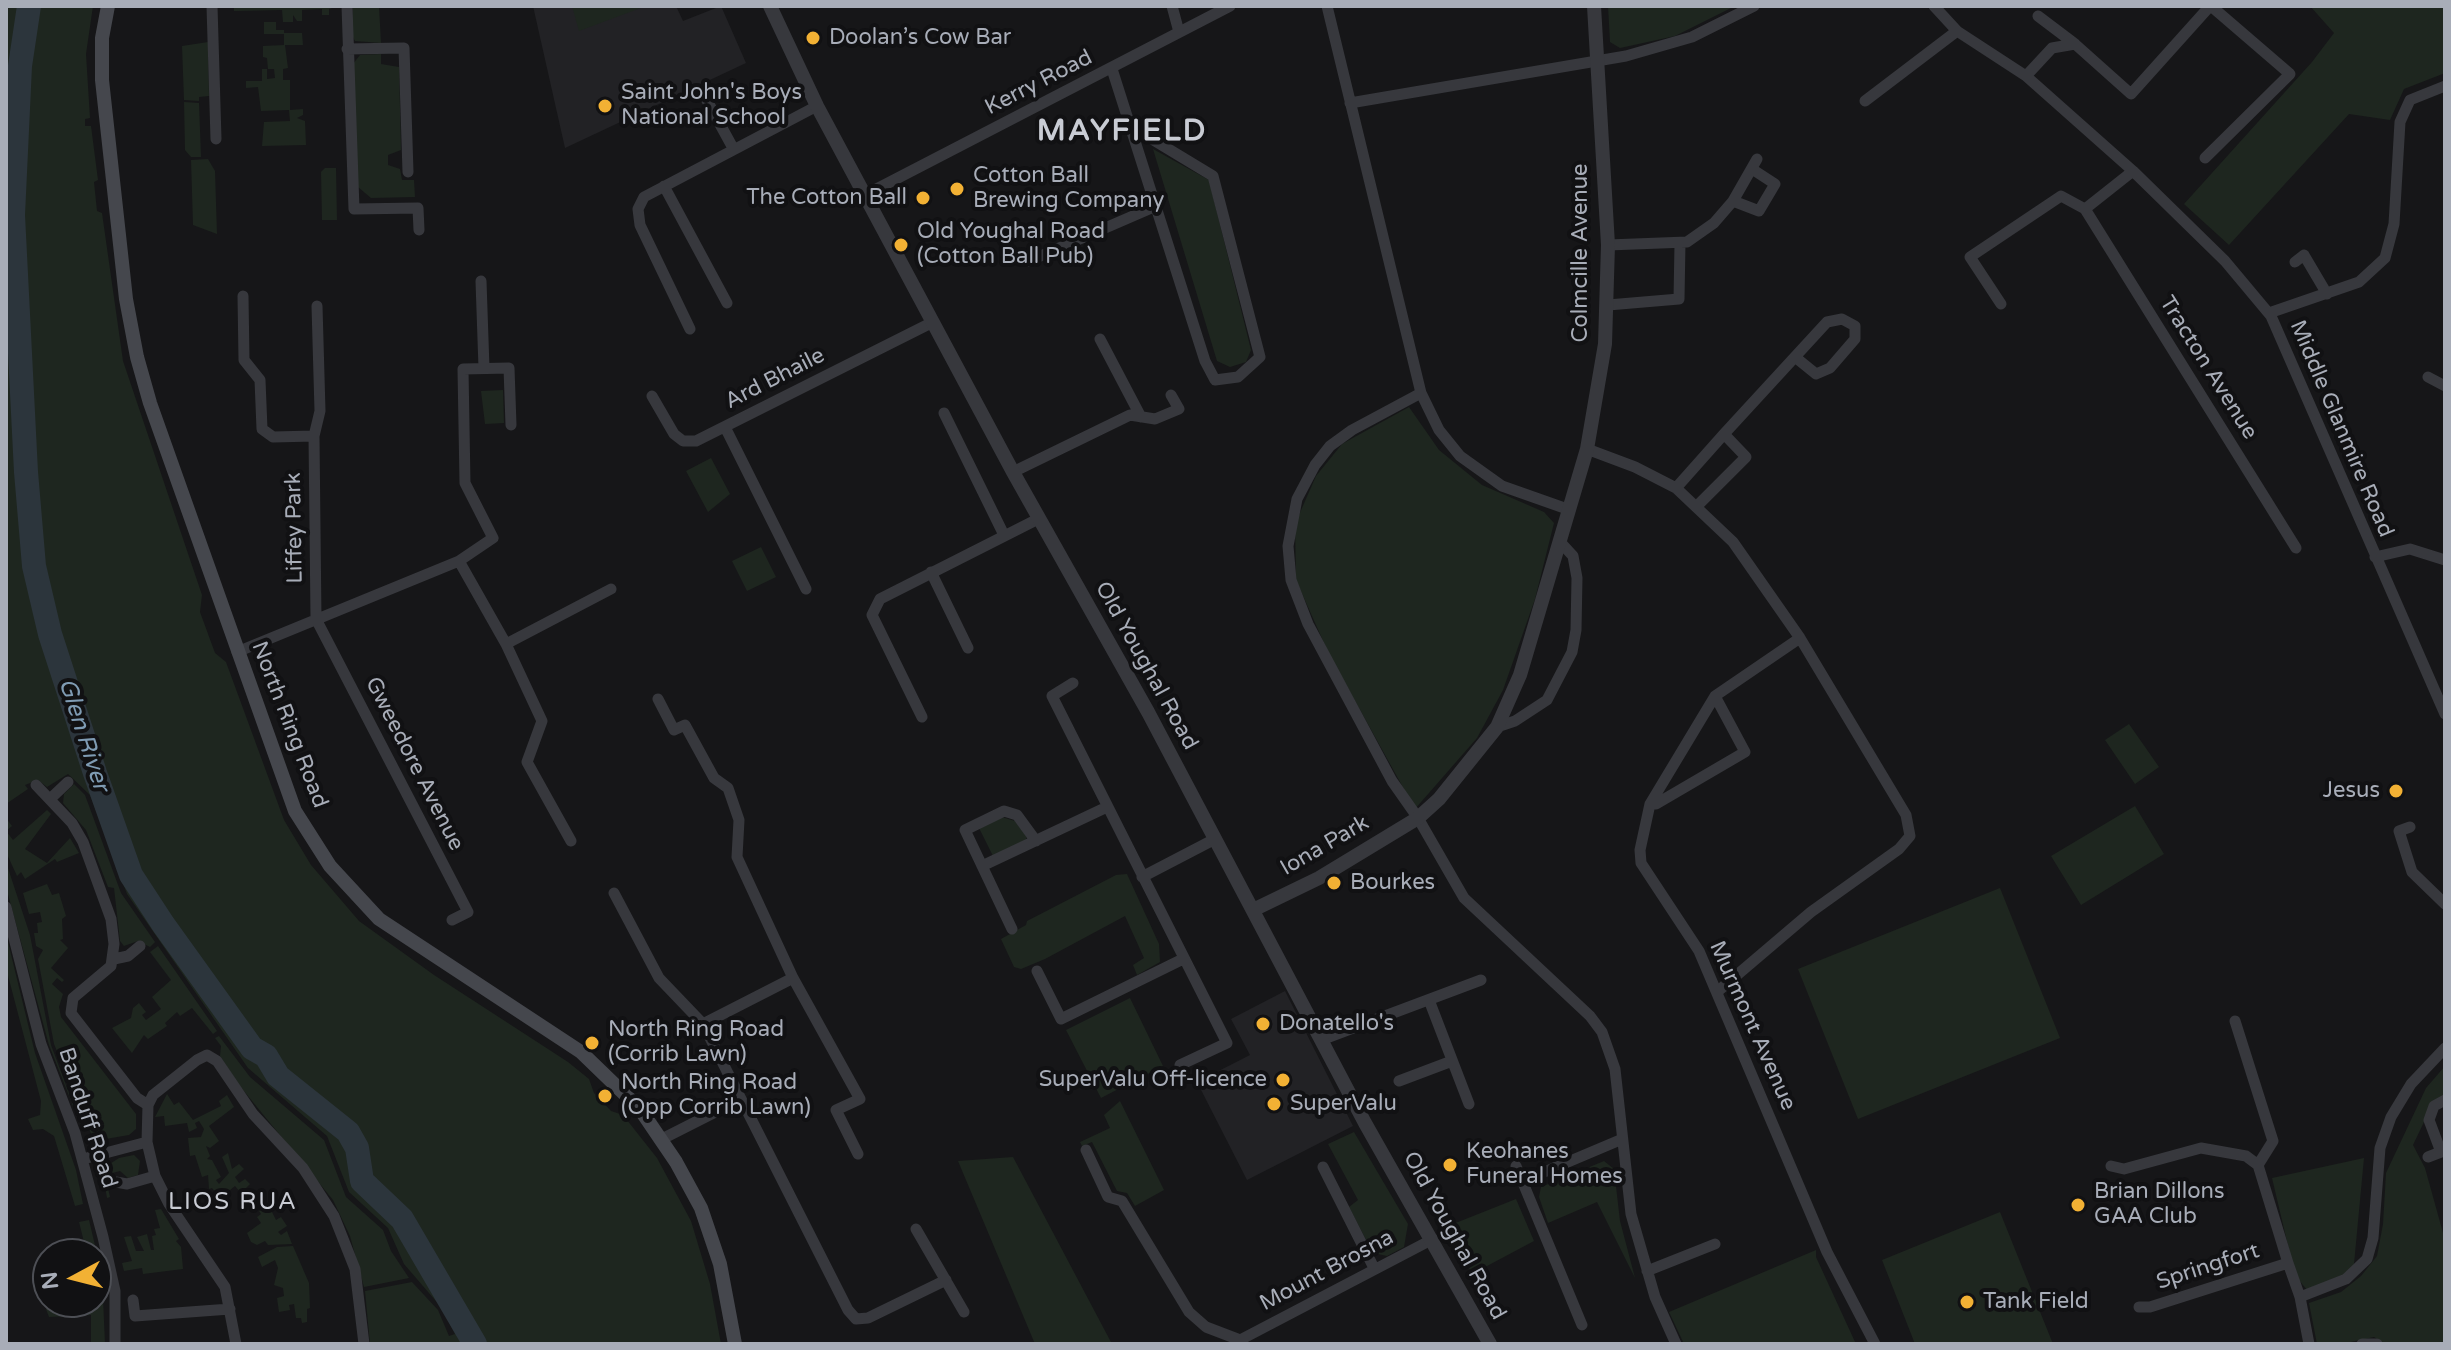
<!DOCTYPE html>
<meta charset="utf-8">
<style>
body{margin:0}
#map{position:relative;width:2451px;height:1350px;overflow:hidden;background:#161618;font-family:"Varela Round",sans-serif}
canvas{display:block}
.frame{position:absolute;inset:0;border:8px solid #a8adb8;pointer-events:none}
.north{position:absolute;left:32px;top:1238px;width:80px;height:80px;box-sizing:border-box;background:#111113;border:2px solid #4d4f55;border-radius:50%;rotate:263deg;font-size:22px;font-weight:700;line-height:32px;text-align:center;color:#a8adb8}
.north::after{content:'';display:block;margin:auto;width:28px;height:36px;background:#f2b134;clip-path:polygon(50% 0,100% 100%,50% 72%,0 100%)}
</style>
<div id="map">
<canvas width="2451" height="1350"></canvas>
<div class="frame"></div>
<div class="north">N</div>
</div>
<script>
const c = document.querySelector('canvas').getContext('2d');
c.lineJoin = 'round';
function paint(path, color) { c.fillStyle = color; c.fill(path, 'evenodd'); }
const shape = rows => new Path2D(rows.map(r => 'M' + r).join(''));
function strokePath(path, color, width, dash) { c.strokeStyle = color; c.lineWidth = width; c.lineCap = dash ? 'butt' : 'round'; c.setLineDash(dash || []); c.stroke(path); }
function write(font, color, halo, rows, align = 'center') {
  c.font = font + ' "Varela Round",sans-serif'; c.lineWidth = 8; c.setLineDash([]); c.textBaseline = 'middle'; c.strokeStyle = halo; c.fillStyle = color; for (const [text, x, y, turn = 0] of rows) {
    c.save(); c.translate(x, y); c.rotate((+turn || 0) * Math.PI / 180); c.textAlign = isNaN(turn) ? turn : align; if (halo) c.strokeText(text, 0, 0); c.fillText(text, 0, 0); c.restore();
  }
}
paint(shape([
 [533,6,676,6,683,21,721,6,746,63,565,148],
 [1285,991,1353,1126,1247,1180,1197,1082,1250,1055,1231,1019]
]), '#222225');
paint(shape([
 [6,6,93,6,86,54,90,118,85,119,85,126,91,126,98,180,94,182,97,211,102,213,123,361,202,595,200,612,215,653,226,662,284,820,311,865,359,921,434,975,568,1062,589,1079,594,1093,611,1111,623,1115,657,1158,691,1221,710,1284,721,1344,370,1344,365,1291,412,1282,438,1310,449,1336,455,1334,441,1307,404,1264,388,1228,349,1192,327,1136,248,1068,127,894,90,795,68,774,47,787,38,780,25,785,28,789,6,804],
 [234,6,338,6,329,9,329,15,322,15,322,9,302,10,302,21,297,21,293,15,293,22,283,22,282,10,234,11],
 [353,6,379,6,381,43,355,41,351,34],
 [572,6,646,6,579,31],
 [1608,6,1735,6,1675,36,1620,48,1610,42],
 [2310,6,2445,6,2445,73,2404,89,2390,120,2349,114,2229,245,2184,204,2312,62,2334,33],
 [264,22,276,22,276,30,284,30,284,33,302,33,303,45,285,45,288,68,283,69,283,80,290,80,290,110,303,109,303,115,297,118,305,121,306,145,262,146,264,122,290,121,289,110,261,111,258,87,246,88,246,81,262,81,262,69,267,69,267,79,275,78,274,69,268,69,267,58,263,57,263,46,284,45,284,34,264,34],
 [208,42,209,96,199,97,199,101,184,100,182,46],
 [381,54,381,64,399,67,401,150,388,155,388,165,400,169,402,180,414,180,415,197,371,198,358,187,353,64,360,55],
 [184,102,199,103,201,157,191,157,185,150],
 [1153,149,1209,180,1251,350,1246,362,1230,367,1217,361],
 [208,159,215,171,217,234,193,225,191,160],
 [325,168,336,168,337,220,322,220,321,172],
 [503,390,504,423,485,424,481,391],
 [1409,407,1439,450,1482,485,1544,512,1554,523,1535,599,1503,690,1477,738,1415,809,1328,652,1296,580,1295,524,1316,476,1342,444],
 [711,458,730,494,708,512,686,471],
 [761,547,776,577,747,591,732,561],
 [2129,724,2159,767,2135,784,2105,740],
 [74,784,85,795,121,893,155,942,150,947,138,941,124,946,120,941,114,888,108,887,86,830,63,803,64,794],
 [2135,806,2164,854,2081,905,2051,856],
 [47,810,51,814,25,849,47,863,70,838,79,853,57,862,55,859,25,879,21,872,17,876,6,852,6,818,12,826,6,831,13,840],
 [1002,817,1015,821,1027,837,1025,841,993,856,979,828],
 [6,862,30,935,51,1045,86,1139,49,1045,6,887],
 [1127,874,1159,944,1160,962,1137,975,1133,965,1144,958,1125,916,1045,959,1021,969,1014,967,1001,939,1026,925,1027,921,1116,875],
 [47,884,52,895,59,893,66,916,62,919,63,939,60,940,68,948,51,968,64,980,62,982,57,978,52,984,63,994,59,1007,61,1017,136,1114,136,1129,129,1135,94,1141,54,1044,38,959,43,950,36,946,34,933,38,933,37,923,42,922,40,912,29,914,23,893],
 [2000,888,2060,1038,1858,1119,1798,969],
 [6,934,35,1053,76,1170,83,1204,75,1206,54,1136,43,1129,33,1130,28,1119,40,1115,41,1101,6,968],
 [158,946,217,1031,213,1034,192,1008,180,1016,177,1012,165,1023,167,1026,148,1039,144,1035,132,1053,112,1028,131,1018,133,1008,139,1003,146,1012,142,1015,146,1020,161,1009,152,997,171,980,150,952],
 [1130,998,1163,1066,1101,1098,1066,1030],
 [219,1036,250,1077,324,1140,346,1197,383,1230,391,1251,409,1278,364,1287,350,1236,333,1200,239,1085,220,1056,221,1046,215,1038],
 [2445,1066,2445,1096,2434,1101,2413,1145,2425,1168,2445,1240,2445,1344,2386,1344,2374,1337,2341,1344,2317,1344,2309,1303,2341,1292,2361,1276,2377,1256,2383,1224,2386,1173,2426,1088],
 [167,1094,174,1105,179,1102,193,1120,221,1106,219,1101,227,1095,234,1107,209,1126,219,1141,210,1148,206,1146,210,1156,207,1159,212,1160,221,1177,216,1180,219,1184,229,1173,222,1157,228,1153,232,1169,239,1164,244,1169,235,1177,239,1183,245,1179,250,1184,241,1193,235,1186,220,1198,212,1188,209,1189,208,1175,202,1177,195,1155,190,1156,188,1138,201,1137,204,1129,199,1121,195,1123,197,1128,189,1132,187,1123,165,1126,164,1116,155,1117],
 [1120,1101,1164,1190,1135,1206,1127,1193,1117,1191,1092,1142,1082,1146,1080,1142,1110,1128,1104,1115],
 [1354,1132,1408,1224,1404,1247,1387,1256,1373,1253,1349,1207,1358,1200,1328,1144],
 [134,1155,140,1161,138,1175,128,1178,120,1171,105,1175,110,1197,107,1198,102,1169,119,1158],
 [1013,1157,1112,1344,1035,1344,958,1161],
 [2364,1158,2354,1264,2344,1276,2307,1290,2295,1275,2272,1178],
 [1604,1161,1614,1169,1620,1221,1635,1278,1597,1202,1548,1223,1539,1197,1541,1187],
 [1516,1199,1534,1241,1472,1274,1448,1226],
 [268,1204,276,1220,281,1217,287,1226,278,1232,281,1235,287,1231,292,1244,268,1245,265,1241,257,1245,251,1242,247,1233,261,1223,257,1217,261,1214,259,1211],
 [161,1209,179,1239,176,1241,181,1247,183,1269,143,1274,142,1268,124,1271,122,1263,132,1261,124,1237,131,1236,136,1251,144,1251,137,1237,147,1234,151,1250,154,1250,152,1236,156,1235,154,1229,160,1228,155,1210],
 [2000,1212,2053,1344,1915,1344,1882,1260],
 [89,1220,102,1275,105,1344,91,1344,91,1315,49,1317,46,1309,77,1302,96,1302,96,1254,87,1254,79,1222],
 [293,1246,309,1283,310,1308,307,1309,307,1322,302,1323,301,1318,296,1318,294,1304,289,1305,290,1310,279,1312,277,1298,284,1296,283,1288,274,1285,278,1268,275,1260,262,1267,258,1257,277,1247],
 [1816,1250,1816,1257,1856,1344,1684,1344,1669,1312]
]), '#1e261f');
strokePath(shape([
 [29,6,20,66,13,215,26,472,34,566,50,634,95,773,131,875,163,924,252,1048,266,1056,278,1076,348,1132,357,1148,362,1181,402,1219,475,1344]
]), '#2c353c', 24);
strokePath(shape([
 [212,6,216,139],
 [347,6,354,209,418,208,419,230],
 [1172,6,1179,32],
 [1327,6,1421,393,1439,430,1460,456,1502,486,1570,510],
 [1934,6,1957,31,2026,76,2133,171,2225,261,2271,316,2445,714],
 [2038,16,2075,44],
 [347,49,404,48,408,172],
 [1112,69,1205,361,1215,380,1238,377,1260,357,1213,176,1132,127],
 [2026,76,2052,48,2075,44,2131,94,2210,6],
 [704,95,733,148],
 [1865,101,1957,31],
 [1350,103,1626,56,1692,37,1754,6],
 [2205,158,2290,74,2211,6],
 [664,186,727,303],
 [865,195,1230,6],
 [1733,201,1759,211,1775,184,1752,169],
 [2085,209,2133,171],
 [1608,245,1687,242,1714,223,1733,201,1757,159],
 [1029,261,1156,206],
 [2295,262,2304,255,2327,294],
 [481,281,484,368],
 [243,296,244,360,260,380,262,429,273,437,314,436,316,619,468,912,452,920],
 [2001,304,1970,257,2061,196,2085,209,2296,548],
 [1608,305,1679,299,1680,243],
 [2269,313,2359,282,2385,258,2394,224,2400,122,2410,100,2445,86],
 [690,329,640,225,638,209,644,197,817,106],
 [1100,339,1141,417],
 [2428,377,2445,386],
 [1421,393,1352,430,1330,446,1315,465,1297,499,1288,546,1291,580,1308,624,1392,781,1418,818,1464,898,1590,1016,1602,1032,1615,1069,1631,1214,1655,1297,1676,1344],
 [652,396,674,434,683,441,696,441,933,322],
 [944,413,1004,535],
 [725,427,806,589],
 [314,436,320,411,317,306],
 [1587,449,1635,467,1676,488,1733,542,1800,638,1906,815,1910,836,1899,849,1811,912,1717,992],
 [1013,472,1130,415,1155,419,1179,409,1171,395],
 [1676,488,1724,434,1827,322,1842,319,1855,326,1855,339,1830,368,1816,374,1795,357],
 [1698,505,1746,457,1724,434],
 [2375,557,2410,549,2445,560],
 [459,561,506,644,611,589],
 [931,572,968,648],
 [1800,638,1715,696,1650,804,1640,850,1641,863,1699,951,1827,1252,1875,1344],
 [506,644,542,721,527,762,571,841],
 [237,652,459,561,493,538,465,483,463,369,509,368,511,425],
 [1073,683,1052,696,1227,1043,1180,1065],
 [658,699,674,730,685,725,714,778,728,788,739,820,737,857,793,978,860,1099,836,1110,858,1154],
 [922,717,872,615,880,599,1038,519],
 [1497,727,1515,721,1547,700,1572,652,1576,630,1577,578,1573,556,1562,544],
 [36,785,72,823,83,842,111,919,114,944,111,966,73,998,71,1013,137,1098,148,1105],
 [50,799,68,782],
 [1650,804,1656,804,1745,752,1715,696],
 [2410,827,2399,831,2412,872,2445,904],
 [982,866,1107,807],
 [1142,877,1215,839],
 [614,893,659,978,703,1024,848,1310,856,1319,868,1318,946,1280],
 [6,907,41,1044,75,1133,103,1237,115,1291,115,1344],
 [1012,929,965,830,1004,811,1017,815,1036,841],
 [114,959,128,956,140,946],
 [1037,971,1061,1019,1183,959],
 [1429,1000,1469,1104],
 [2235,1021,2273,1141,2258,1165],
 [703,1024,793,978],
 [1321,1040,1481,980],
 [1399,1081,1452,1061],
 [662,1139,739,1100],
 [1086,1150,1108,1197,1122,1201,1189,1312,1206,1327,1240,1340,1433,1239],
 [2428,1157,2441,1152,2429,1120,2434,1106,2445,1100],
 [83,1159,147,1142],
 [1516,1166,1582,1325],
 [2111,1166,2124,1169,2201,1148,2246,1156,2258,1165,2288,1263],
 [1323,1167,1374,1268],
 [1523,1181,1620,1140],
 [116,1182,127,1184,155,1176],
 [916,1229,964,1312],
 [1647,1271,1715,1244],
 [133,1300,135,1316,230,1309],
 [2139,1307,2150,1307,2288,1263,2300,1297],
 [236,1344,225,1287,169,1204,155,1176,147,1142,148,1105,153,1095,197,1060,207,1055,217,1061,253,1114,303,1168,334,1216,355,1269,364,1344],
 [2309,1344,2300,1297,2346,1279,2367,1259,2373,1238,2380,1148,2391,1117,2411,1084,2445,1048],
 [2362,1344,2377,1344]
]), '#37383d', 11);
strokePath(shape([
 [770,6,817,106,1013,472,1148,712,1365,1123,1490,1344],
 [1253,910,1319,878,1418,818,1439,799,1497,727,1520,675,1587,449,1605,344,1608,245,1594,6]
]), '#37383d', 14);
strokePath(shape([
 [108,6,102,38,102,80,126,299,137,357,150,403,295,811,330,866,379,919,581,1052,640,1109,676,1162,701,1208,720,1264,735,1344]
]), '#45474d', 14);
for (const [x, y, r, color] of [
 [813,38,8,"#f2b134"],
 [605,106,8,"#f2b134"],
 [957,189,8,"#f2b134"],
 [923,198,8,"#f2b134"],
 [901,245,8,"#f2b134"],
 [2396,791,8,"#f2b134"],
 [1334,883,8,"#f2b134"],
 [1263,1024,8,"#f2b134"],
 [592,1043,8,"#f2b134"],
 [1283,1080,8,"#f2b134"],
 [605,1096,8,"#f2b134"],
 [1274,1104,8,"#f2b134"],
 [1450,1165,8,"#f2b134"],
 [2078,1205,8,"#f2b134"],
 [1967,1302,8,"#f2b134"]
]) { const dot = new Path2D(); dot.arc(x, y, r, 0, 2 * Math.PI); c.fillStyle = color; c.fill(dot); strokePath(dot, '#111113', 3); }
write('22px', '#a8adb8', '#111113', [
 ["Doolan’s Cow Bar",829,38],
 ["Saint John's Boys",621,93],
 ["National School",621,118],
 ["Cotton Ball",973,176],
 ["Brewing Company",973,201],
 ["The Cotton Ball",907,198,"right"],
 ["Old Youghal Road",917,232],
 ["(Cotton Ball Pub)",917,257],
 ["Jesus",2380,791,"right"],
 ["Bourkes",1350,883],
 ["Donatello's",1279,1024],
 ["North Ring Road",608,1030],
 ["(Corrib Lawn)",608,1055],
 ["SuperValu Off-licence",1267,1080,"right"],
 ["North Ring Road",621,1083],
 ["(Opp Corrib Lawn)",621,1108],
 ["SuperValu",1290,1104],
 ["Keohanes",1466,1152],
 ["Funeral Homes",1466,1177],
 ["Brian Dillons",2094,1192],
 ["GAA Club",2094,1217],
 ["Tank Field",1983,1302]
], 'left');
write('22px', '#a8adb8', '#111113', [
 ["Kerry Road",1039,83,-27],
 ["Colmcille Avenue",1581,253,-90],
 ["Tracton Avenue",2208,368,58],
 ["Ard Bhaile",775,379,-27],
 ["Middle Glanmire Road",2341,429,67],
 ["Liffey Park",295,528,-91],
 ["Old Youghal Road",1146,666,61],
 ["North Ring Road",289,725,69],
 ["Gweedore Avenue",414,764,63],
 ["Iona Park",1325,846,-30],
 ["Murmont Avenue",1752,1026,66],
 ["Banduff Road",87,1118,72],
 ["Old Youghal Road",1454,1236,61],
 ["Springfort",2208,1267,-18],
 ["Mount Brosna",1327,1271,-28]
]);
write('italic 24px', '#7f9bb3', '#111113', [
 ["Glen River",83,735,72]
]);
c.letterSpacing = '2px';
write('24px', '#c9ccd4', '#111113', [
 ["LIOS RUA",233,1203]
]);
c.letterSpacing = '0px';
c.letterSpacing = '2px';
write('bold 30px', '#c9ccd4', '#111113', [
 ["MAYFIELD",1122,132]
]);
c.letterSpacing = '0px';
</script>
